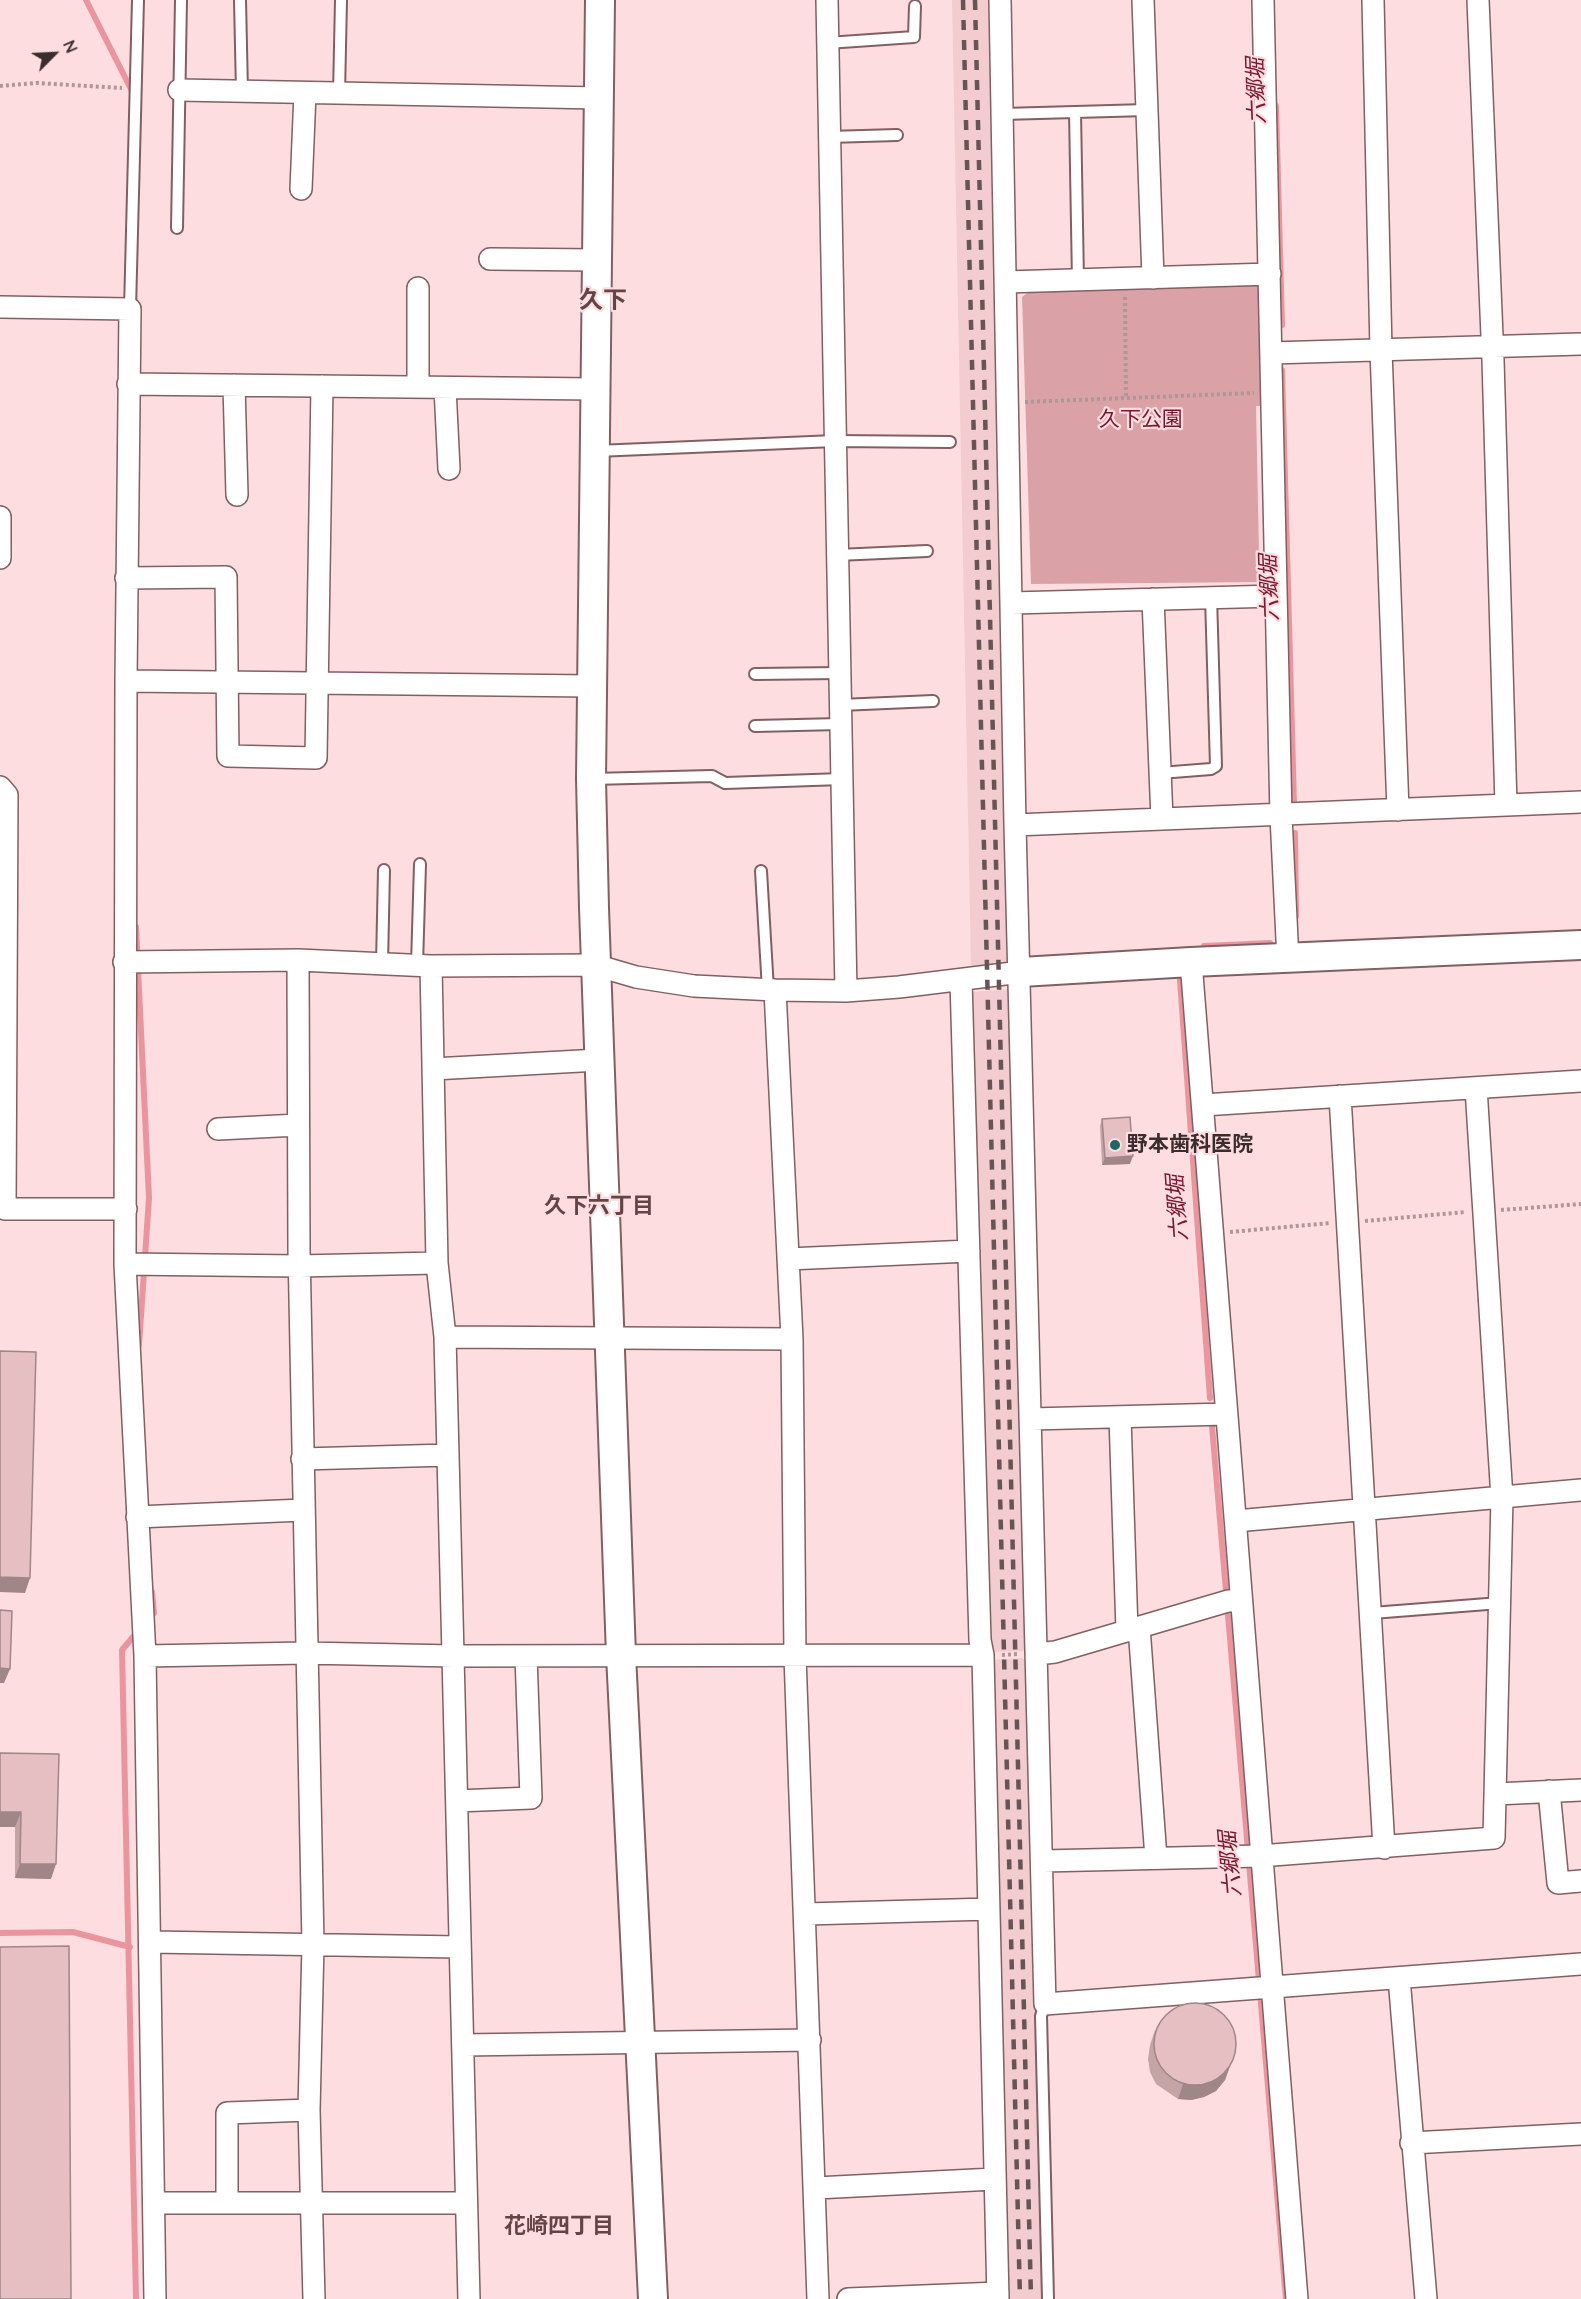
<!DOCTYPE html>
<meta charset="utf-8">
<style>
body{margin:0}
#map{position:relative;width:1581px;height:2299px;overflow:hidden;background:#fddddf;font-family:Quicksand,sans-serif}
canvas{display:block}
.north{position:absolute;left:24px;top:24px;width:60px;height:60px;-webkit-text-stroke:4px #fddddf;paint-order:stroke;rotate:66deg;font-size:16px;font-weight:700;line-height:24px;text-align:center;color:#3b2c2d}
.north::after{content:'';display:block;margin:auto;width:21px;height:27px;background:#3b2c2d;clip-path:polygon(50% 0,100% 100%,50% 72%,0 100%)}
</style>
<div id="map">
<canvas width="1581" height="2299"></canvas>
<div class="north">N</div>
</div>
<script>
const c = document.querySelector('canvas').getContext('2d');
c.lineJoin = 'round';
function paint(path, color) { c.fillStyle = color; c.fill(path, 'evenodd'); }
const shape = rows => new Path2D(rows.map(r => 'M' + r).join(''));
function strokePath(path, color, width, dash) { c.strokeStyle = color; c.lineWidth = width; c.lineCap = dash ? 'butt' : 'round'; c.setLineDash(dash || []); c.stroke(path); }
function write(font, color, halo, rows, align = 'center') {
  c.font = font + ' Quicksand,"Noto Sans JP",sans-serif'; c.lineWidth = 4.5; c.setLineDash([]); c.textBaseline = 'middle'; c.strokeStyle = halo; c.fillStyle = color; for (const [text, x, y, turn = 0] of rows) {
    c.save(); c.translate(x, y); c.rotate((+turn || 0) * Math.PI / 180); c.textAlign = isNaN(turn) ? turn : align; if (halo) c.strokeText(text, 0, 0); c.fillText(text, 0, 0); c.restore();
  }
}
paint(shape([
 [952,0,990,0,1014,963,971,967],
 [1013,989,1027,1646,1023,1651,992,1652,988,1650,981,1244,970,992],
 [1022,1658,1027,1661,1043,2299,1007,2299,992,1660]
]), '#f2cccf');
paint(shape([
 [1261,285,1264,406,1256,406,1259,554,1267,554,1267,582,1031,584,1022,297,1030,291]
]), '#daa2a7');
strokePath(shape([
 [86,0,134,95],
 [1276,106,1282,325],
 [1282,370,1294,804],
 [1295,833,1296,916],
 [136,927,149,1198,139,1345],
 [1204,946,1270,943],
 [1180,980,1210,1398],
 [1212,1426,1286,2299],
 [149,1619,154,1613,152,1592],
 [0,1933,73,1932,130,1947],
 [136,2299,122,1650,138,1631]
]), '#ea959e', 6);
const lane = shape([
 [240,0,242,92],
 [827,43,914,37,915,6],
 [339,94,341,0],
 [1075,112,1078,281],
 [1003,114,1147,110],
 [829,137,897,135],
 [177,228,181,0],
 [130,309,138,0],
 [596,451,835,441,950,442],
 [837,555,927,551],
 [755,674,840,673],
 [840,705,933,701],
 [755,726,840,724],
 [1160,773,1211,769,1216,766,1211,597],
 [592,779,712,776,725,783,842,779],
 [761,871,768,990],
 [382,964,384,870],
 [417,965,420,864],
 [1372,1613,1500,1603],
 [1045,2004,1041,2016,1048,2299]
]);
const street = shape([
 [827,0,846,991],
 [1000,0,1015,825,1045,2004,1581,1964],
 [1143,0,1153,278],
 [1263,0,1281,816,1288,960],
 [1373,0,1381,350,1398,810],
 [1478,0,1493,360,1506,805],
 [179,90,599,98],
 [301,189,305,93],
 [490,259,597,260],
 [1006,282,1270,274],
 [418,288,418,387],
 [0,307,130,309,126,681],
 [1271,353,1581,344],
 [128,384,595,389],
 [234,385,237,495],
 [445,388,449,469],
 [0,517,0,558],
 [126,578,226,577,228,756,316,758,322,386],
 [1153,599,1162,819],
 [1012,603,1276,596],
 [0,787,7,795,5,1209,126,1209],
 [1015,825,1581,802],
 [298,960,299,1249,313,1944,309,2110,314,2299],
 [124,962,298,960,431,966,595,965,636,977,694,986,775,990,846,991,899,987,1021,972],
 [1191,962,1297,2299],
 [431,966,437,1263,445,1337,448,1455,469,2299],
 [961,980,980,1640,983,1655,998,2299],
 [775,990,792,1339,795,1656,818,2299],
 [433,1069,599,1060],
 [1340,1096,1384,1848],
 [1203,1105,1581,1081],
 [218,1129,298,1125],
 [788,1259,969,1251],
 [125,1264,299,1266,437,1263],
 [445,1337,792,1339],
 [1120,1417,1127,1631],
 [1031,1419,1226,1414],
 [302,1459,448,1455],
 [137,1517,303,1510],
 [1236,1521,1581,1490],
 [1139,1627,1156,1858],
 [1037,1654,1055,1652,1228,1601,1241,1600],
 [145,1656,305,1653,454,1656,983,1655],
 [1549,1791,1558,1883,1581,1881],
 [1496,1794,1581,1790],
 [457,1801,531,1798,526,1656],
 [1043,1861,1260,1856,1494,1838,1502,1498,1476,1088],
 [806,1914,989,1909],
 [151,1942,459,1947],
 [1399,1978,1426,2299],
 [463,2045,810,2040],
 [1411,2143,1581,2134],
 [816,2188,994,2179],
 [227,2201,227,2113,309,2110],
 [154,2203,465,2203],
 [155,2299,145,1656,125,1264,126,681,592,686],
 [848,2299,998,2293]
]);
const secondary = shape([
 [600,0,591,779,594,908,621,1655,653,2299],
 [1021,972,1191,962,1581,945]
]);
strokePath(lane, '#815f62', 14);
strokePath(street, '#815f62', 24);
strokePath(secondary, '#815f62', 32);
strokePath(shape([
 [0,86,37,83,122,88],
 [1125,297,1126,398],
 [1025,402,1254,393],
 [1501,1210,1581,1204],
 [1365,1221,1465,1212],
 [1230,1232,1330,1223],
 [1002,1655,1018,1654]
]), '#af9697', 4, [3, 3]);
strokePath(lane, '#fff', 10);
strokePath(street, '#fff', 21);
strokePath(secondary, '#fff', 28);
strokePath(shape([
 [963,0,1020,2299],
 [975,0,1031,2299]
]), '#675455', 4.5, [10, 10]);
paint(shape([
 [1102,1119,1130,1164,1102,1165,1100,1126],
 [0,1753,51,1879,15,1878,15,1827],
 [1155,2030,1230,2066,1225,2080,1216,2091,1204,2097,1191,2100,1178,2099,1156,2084,1150,2072,1148,2059,1150,2045]
]), '#c5a4a6');
paint(shape([
 [1133,1156,1130,1164,1102,1165,1105,1158],
 [0,1577,30,1578,25,1593,0,1592],
 [0,1668,10,1669,4,1683,0,1683],
 [0,1812,21,1812,15,1827,0,1827],
 [20,1864,56,1864,51,1879,15,1878],
 [1230,2066,1225,2080,1216,2091,1204,2097,1191,2100,1178,2099,1183,2084]
]), '#a08687');
const building = shape([
 [1130,1117,1133,1156,1105,1158,1102,1119,1130,1117],
 [0,1351,36,1352,30,1578,0,1577,0,1351],
 [0,1610,12,1611,10,1669,0,1668,0,1610],
 [0,1753,59,1754,56,1864,20,1864,21,1812,0,1812,0,1753],
 [69,1946,71,2299,0,2299,0,1947,69,1946],
 '1154 2044a41 41 0 1 1 82 0a41 41 0 1 1-82 0Z'
]);
paint(building, '#e5bfc1');
strokePath(building, '#a08687', 1.5);
for (const [x, y, r, color] of [
 [1115,1145,6,"#1b6866"]
]) { const dot = new Path2D(); dot.arc(x, y, r, 0, 2 * Math.PI); c.fillStyle = color; c.fill(dot); strokePath(dot, '#fddddf', 2); }
write('21px', '#78162e', '#fddddf', [
 ["久下公園",1141,420]
]);
write('bold 21px', '#3b2c2d', '#fddddf', [
 ["野本歯科医院",1127,1145]
], 'left');
write('italic 22px', '#79172e', '#fddddf', [
 ["六郷堀",1257,91,-92],
 ["六郷堀",1270,588,-92],
 ["六郷堀",1178,1208,-94],
 ["六郷堀",1231,1864,-95]
]);
write('bold 22px', '#634447', '#fddddf', [
 ["久下六丁目",599,1206],
 ["花崎四丁目",559,2226]
]);
write('bold 24px', '#634447', '#fddddf', [
 ["久下",603,301]
]);
</script>
